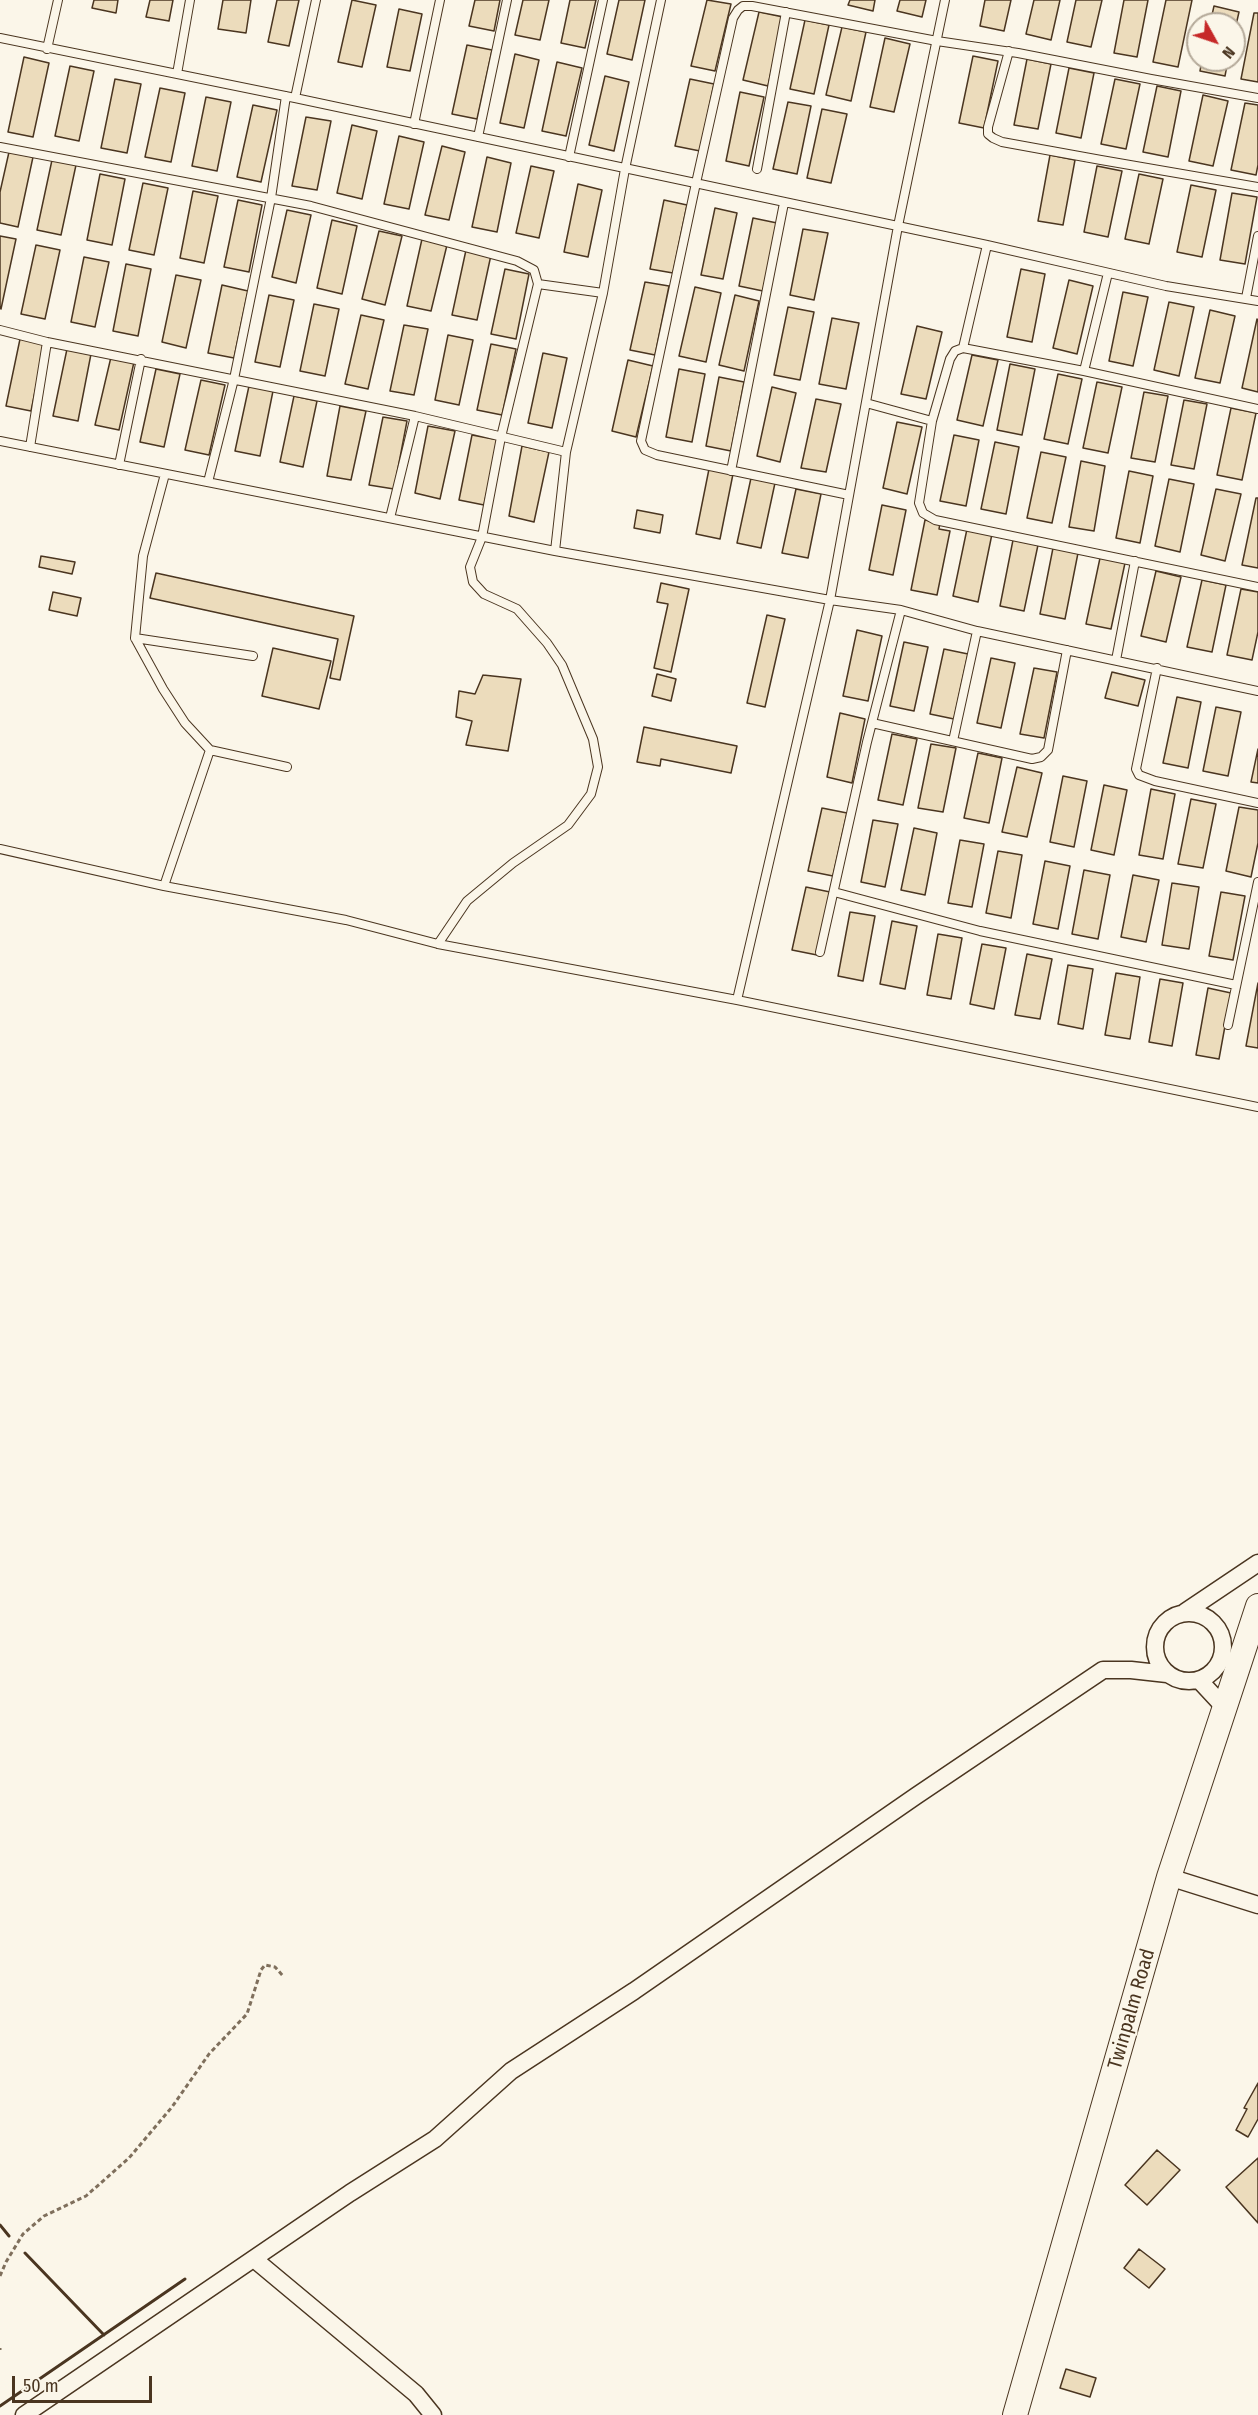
<!DOCTYPE html>
<style>
body{margin:0}
#map{position:relative;width:1258px;height:2415px;overflow:hidden;background:#fbf6e9;font-family:"Fira Sans Condensed",sans-serif}
canvas{display:block}
.north{position:absolute;left:1186px;top:12px;width:60px;height:60px;box-sizing:border-box;background:#fbf6e9;border:2px solid #b4a999;border-radius:50%;rotate:130deg;font-size:16px;font-weight:700;line-height:24px;text-align:center;color:#4a3520}
.north::after{content:'';display:block;margin:auto;width:21px;height:27px;background:#c62828;clip-path:polygon(50% 0,100% 100%,50% 72%,0 100%)}
.scale{position:absolute;left:12px;top:2376px;width:140px;height:27px;box-sizing:border-box;border:3px solid #4a3520;border-top:0;padding-left:8px;font-size:18px;line-height:21px;white-space:nowrap;color:#4a3520;-webkit-text-stroke:4px #fbf6e9;paint-order:stroke}
</style>
<div id="map">
<canvas width="1258" height="2415"></canvas>
<div class="north">N</div>
<div class="scale">50 m</div>
</div>
<script>
const c = document.querySelector('canvas').getContext('2d');
c.lineJoin = 'round';
function paint(path, color) { c.fillStyle = color; c.fill(path, 'evenodd'); }
const shape = rows => new Path2D(rows.map(r => 'M' + r).join(''));
function strokePath(path, color, width, dash) { c.strokeStyle = color; c.lineWidth = width; c.lineCap = dash ? 'butt' : 'round'; c.setLineDash(dash || []); c.stroke(path); }
function write(font, color, halo, rows, align = 'center') {
  c.font = font + ' "Fira Sans Condensed",sans-serif'; c.lineWidth = 4.5; c.setLineDash([]); c.textBaseline = 'middle'; c.strokeStyle = halo; c.fillStyle = color; for (const [text, x, y, turn = 0] of rows) {
    c.save(); c.translate(x, y); c.rotate((+turn || 0) * Math.PI / 180); c.textAlign = isNaN(turn) ? turn : align; if (halo) c.strokeText(text, 0, 0); c.fillText(text, 0, 0); c.restore();
  }
}
const building = shape([
 [94,0,118,0,116,13,92,8,94,0],
 [150,0,173,0,169,21,146,17,150,0],
 [223,0,251,0,246,33,218,29,223,0],
 [277,0,299,0,289,46,268,42,277,0],
 [352,0,376,5,362,67,338,62,352,0],
 [475,0,500,0,494,31,469,26,475,0],
 [523,0,549,0,540,40,515,35,523,0],
 [570,0,596,0,585,48,561,43,570,0],
 [619,0,645,0,632,60,607,54,619,0],
 [707,0,731,4,715,71,691,66,707,0],
 [850,0,875,0,873,11,848,5,850,0],
 [900,0,926,0,922,17,897,11,900,0],
 [985,0,1011,0,1004,31,980,26,985,0],
 [1034,0,1060,0,1051,40,1026,34,1034,0],
 [1076,0,1102,0,1091,47,1067,42,1076,0],
 [1124,0,1148,0,1137,57,1114,53,1124,0],
 [1166,0,1192,0,1178,67,1153,62,1166,0],
 [1214,6,1239,12,1234,34,1234,24,1210,24,1214,6],
 [399,9,422,14,410,71,387,67,399,9],
 [759,12,783,17,768,86,743,80,759,12],
 [1254,13,1258,13,1258,82,1241,79,1254,13],
 [805,20,829,25,814,94,790,89,805,20],
 [842,27,866,32,851,101,826,95,842,27],
 [885,38,910,44,894,112,870,107,885,38],
 [467,45,492,50,477,119,452,114,467,45],
 [515,54,539,60,524,128,500,123,515,54],
 [973,56,998,61,984,128,959,123,973,56],
 [24,57,49,63,33,137,8,132,24,57],
 [1027,59,1051,64,1038,129,1014,125,1027,59],
 [1202,60,1228,60,1225,76,1200,71,1202,60],
 [557,62,582,68,566,136,542,131,557,62],
 [70,66,94,71,79,141,55,136,70,66],
 [1069,68,1094,73,1081,138,1056,133,1069,68],
 [605,76,629,82,614,151,589,145,605,76],
 [115,79,141,84,127,153,101,148,115,79],
 [690,79,714,84,700,151,675,146,690,79],
 [1115,79,1140,84,1126,149,1101,144,1115,79],
 [1157,86,1181,91,1168,157,1143,152,1157,86],
 [160,88,185,93,171,162,145,157,160,88],
 [740,92,764,97,749,166,726,161,740,92],
 [1203,95,1228,101,1213,166,1189,161,1203,95],
 [206,97,231,102,217,171,192,166,206,97],
 [788,102,811,106,797,174,773,169,788,102],
 [1245,103,1258,105,1258,165,1256,175,1231,170,1245,103],
 [253,105,277,110,261,182,237,177,253,105],
 [822,109,847,114,831,183,807,178,822,109],
 [306,117,331,121,317,190,292,186,306,117],
 [352,125,377,131,362,199,337,193,352,125],
 [399,136,424,142,409,209,384,204,399,136],
 [442,146,465,152,449,220,425,215,442,146],
 [9,152,33,157,18,227,0,223,0,192,9,152],
 [1050,155,1075,160,1063,225,1038,221,1050,155],
 [487,157,511,163,497,232,472,227,487,157],
 [52,160,76,165,61,235,37,230,52,160],
 [531,166,554,171,539,238,516,233,531,166],
 [1097,166,1122,171,1108,237,1084,232,1097,166],
 [100,174,125,179,112,245,87,240,100,174],
 [1139,174,1163,179,1149,244,1125,239,1139,174],
 [143,183,168,188,154,255,129,250,143,183],
 [578,184,602,190,588,257,564,252,578,184],
 [1191,185,1216,190,1202,257,1177,252,1191,185],
 [193,191,218,196,204,263,180,258,193,191],
 [1232,193,1257,197,1245,264,1220,260,1232,193],
 [238,200,262,205,249,272,224,267,238,200],
 [664,200,687,205,673,273,650,269,664,200],
 [715,208,737,213,723,279,701,275,715,208],
 [287,210,311,215,296,283,272,277,287,210],
 [753,218,777,223,763,291,739,286,753,218],
 [332,220,357,226,342,294,317,288,332,220],
 [803,229,828,233,814,300,790,295,803,229],
 [379,231,402,236,385,305,362,299,379,231],
 [0,236,16,239,1,309,0,308,0,236],
 [422,239,447,245,431,311,407,306,422,239],
 [36,245,60,250,45,319,21,314,36,245],
 [466,250,491,255,477,320,452,315,466,250],
 [84,257,109,262,95,327,71,322,84,257],
 [126,264,151,269,138,336,113,331,126,264],
 [505,269,529,274,516,339,491,334,505,269],
 [1021,269,1045,274,1032,342,1007,337,1021,269],
 [176,275,201,280,186,348,162,342,176,275],
 [1069,280,1093,286,1077,354,1053,348,1069,280],
 [645,282,669,286,655,355,630,350,645,282],
 [222,285,248,291,234,358,208,353,222,285],
 [695,287,721,293,706,362,679,356,695,287],
 [1123,292,1148,297,1133,366,1109,361,1123,292],
 [269,295,294,300,280,367,255,362,269,295],
 [735,295,759,301,744,371,719,365,735,295],
 [1169,302,1194,307,1179,376,1154,370,1169,302],
 [314,304,339,309,325,376,300,371,314,304],
 [788,307,814,312,800,380,774,375,788,307],
 [1210,310,1235,316,1220,383,1195,378,1210,310],
 [361,315,384,320,368,389,345,384,361,315],
 [832,318,859,323,846,389,819,384,832,318],
 [1257,319,1258,320,1258,392,1242,388,1257,319],
 [404,325,428,329,414,395,390,391,404,325],
 [917,326,942,332,926,399,901,394,917,326],
 [448,335,473,340,459,405,435,400,448,335],
 [20,339,45,344,31,411,6,406,20,339],
 [491,344,516,349,502,415,477,410,491,344],
 [67,349,91,354,78,421,53,416,67,349],
 [543,353,567,358,552,428,528,423,543,353],
 [972,355,998,360,983,426,957,420,972,355],
 [111,357,134,362,119,430,95,425,111,357],
 [628,360,653,366,636,437,612,431,628,360],
 [1010,364,1035,369,1022,435,997,430,1010,364],
 [156,369,180,374,164,447,140,442,156,369],
 [679,369,705,374,692,442,666,437,679,369],
 [1058,374,1082,379,1068,444,1044,439,1058,374],
 [719,377,744,382,731,451,706,446,719,377],
 [201,380,225,385,209,455,185,450,201,380],
 [1097,382,1122,387,1108,453,1083,448,1097,382],
 [249,386,273,391,260,456,235,451,249,386],
 [772,387,796,393,780,462,757,456,772,387],
 [1144,392,1168,396,1155,462,1131,458,1144,392],
 [294,396,317,401,303,467,280,462,294,396],
 [816,399,841,404,826,472,801,468,816,399],
 [1184,400,1207,404,1194,469,1171,465,1184,400],
 [340,406,366,411,351,480,327,476,340,406],
 [1231,408,1256,413,1242,480,1217,475,1231,408],
 [383,417,407,421,394,489,369,485,383,417],
 [897,422,922,427,907,494,883,488,897,422],
 [428,426,455,431,440,499,415,493,428,426],
 [472,435,498,440,484,505,459,500,472,435],
 [954,435,979,440,966,506,940,501,954,435],
 [995,442,1019,447,1006,514,981,509,995,442],
 [522,446,549,452,534,522,509,516,522,446],
 [1041,452,1066,457,1052,523,1027,518,1041,452],
 [1081,461,1105,466,1094,531,1069,527,1081,461],
 [709,469,733,474,720,539,696,534,709,469],
 [1129,471,1153,476,1140,543,1116,538,1129,471],
 [751,478,775,483,761,548,737,543,751,478],
 [1169,479,1194,484,1180,552,1155,546,1169,479],
 [796,489,821,494,808,558,782,553,796,489],
 [1216,489,1241,494,1225,561,1201,555,1216,489],
 [1256,498,1258,498,1258,568,1242,565,1256,498],
 [882,505,906,510,893,575,869,570,882,505],
 [637,510,663,515,660,533,634,528,637,510],
 [925,520,940,523,939,529,950,531,937,595,911,590,925,520],
 [967,529,992,534,978,602,953,596,967,529],
 [1013,540,1038,545,1024,611,1000,606,1013,540],
 [1053,548,1078,553,1065,619,1040,614,1053,548],
 [41,556,75,562,72,574,39,567,41,556],
 [1100,558,1125,563,1111,629,1086,624,1100,558],
 [1156,571,1181,577,1166,642,1141,636,1156,571],
 [156,573,354,616,340,680,330,678,338,639,150,598,156,573],
 [1202,580,1226,585,1212,652,1187,647,1202,580],
 [661,583,689,589,671,672,654,668,668,604,657,602,661,583],
 [1241,589,1258,592,1258,632,1252,660,1227,655,1241,589],
 [53,592,81,598,77,616,49,610,53,592],
 [767,615,785,619,765,707,747,703,767,615],
 [857,630,882,636,868,701,843,696,857,630],
 [904,642,928,647,914,711,890,706,904,642],
 [273,648,331,661,319,709,262,696,273,648],
 [944,649,968,654,954,719,930,714,944,649],
 [991,658,1015,663,1001,728,977,723,991,658],
 [1034,668,1057,672,1044,738,1020,734,1034,668],
 [1112,672,1145,680,1138,706,1105,698,1112,672],
 [657,674,676,679,671,701,652,696,657,674],
 [483,675,521,679,508,751,466,745,472,721,456,717,459,691,475,694,483,675],
 [1177,697,1201,702,1188,768,1163,763,1177,697],
 [1216,707,1241,712,1228,776,1203,771,1216,707],
 [840,713,865,719,852,783,827,777,840,713],
 [644,727,737,746,731,773,661,759,660,766,637,762,644,727],
 [892,734,917,739,903,805,878,800,892,734],
 [931,744,956,748,943,812,918,808,931,744],
 [1258,749,1258,783,1251,782,1258,749],
 [978,753,1002,758,989,823,964,818,978,753],
 [1017,767,1042,773,1027,837,1002,832,1017,767],
 [1063,776,1087,781,1074,847,1050,842,1063,776],
 [1104,785,1127,790,1114,855,1091,850,1104,785],
 [1151,789,1175,794,1163,859,1139,855,1151,789],
 [1191,799,1216,804,1203,868,1178,864,1191,799],
 [1239,807,1258,810,1258,843,1251,877,1226,871,1239,807],
 [822,808,847,813,833,876,808,871,822,808],
 [873,820,898,824,885,887,861,882,873,820],
 [914,828,937,833,925,895,901,890,914,828],
 [960,840,984,844,972,907,948,903,960,840],
 [998,851,1022,855,1011,918,986,913,998,851],
 [1045,861,1070,866,1058,929,1033,924,1045,861],
 [1084,870,1110,875,1098,939,1072,934,1084,870],
 [1133,875,1159,880,1146,942,1121,937,1133,875],
 [1172,883,1199,887,1189,949,1162,945,1172,883],
 [806,887,830,892,817,955,792,950,806,887],
 [1221,892,1245,896,1233,960,1209,956,1221,892],
 [850,912,875,916,863,981,838,976,850,912],
 [892,921,917,926,905,989,880,984,892,921],
 [938,934,962,938,951,999,927,995,938,934],
 [982,944,1006,948,994,1009,970,1004,982,944],
 [1027,954,1052,959,1040,1019,1015,1015,1027,954],
 [1068,965,1093,969,1083,1029,1058,1024,1068,965],
 [1116,973,1140,977,1130,1039,1105,1035,1116,973],
 [1160,979,1183,983,1172,1046,1149,1042,1160,979],
 [1258,983,1258,1048,1246,1046,1258,983],
 [1208,988,1231,993,1219,1059,1196,1055,1208,988],
 [1258,2083,1258,2119,1248,2137,1236,2130,1247,2109,1244,2108,1258,2083],
 [1157,2150,1180,2170,1147,2205,1125,2185,1157,2150],
 [1258,2158,1258,2223,1226,2187,1258,2158],
 [1139,2249,1165,2269,1149,2288,1124,2268,1139,2249],
 [1066,2369,1096,2378,1090,2397,1060,2388,1066,2369]
]);
paint(building, '#ecdcbc');
strokePath(building, '#4a3520', 1.5);
const lane = shape([
 [0,38,295,98,987,245,1166,286,1258,301],
 [47,49,58,0],
 [1009,51,988,127,988,134,993,138,1002,142,1101,160,1258,187],
 [177,74,190,0],
 [295,98,316,0],
 [414,124,440,0],
 [478,137,507,0],
 [0,147,311,206,517,261,534,270,538,284,501,437,482,537,470,567,473,582,484,594,517,609,547,643,562,665,593,739,598,767,591,794,568,825,513,863,467,901,438,944],
 [569,157,603,0],
 [757,169,786,12],
 [538,284,603,293],
 [1246,298,1258,236],
 [0,330,47,342,415,416,566,452],
 [963,348,987,245],
 [1084,371,1108,273],
 [866,403,932,421],
 [1258,409,1084,371,963,348,955,351,950,359,932,421,919,503,923,513,935,520,1258,587],
 [0,441,555,551,830,600,901,610,977,631,1258,691],
 [30,447,47,342],
 [119,465,141,359],
 [731,471,784,203],
 [165,474,143,556,135,638,163,689,185,723,210,750,287,767],
 [208,482,234,379,271,198,286,96],
 [849,495,657,455,645,450,641,441,696,183,733,18,738,10,743,6,752,6,937,41,1018,53,1151,79,1258,98],
 [390,518,415,416],
 [555,551,566,452,603,293,625,169,661,0],
 [135,638,253,656],
 [1116,660,1135,561],
 [1157,668,1136,769,1139,775,1155,781,1258,803],
 [872,723,1032,759,1041,757,1048,750,1067,650],
 [953,741,977,631],
 [0,849,164,886,346,920,438,944,737,1000,1258,1107],
 [164,886,210,750],
 [834,892,980,931,1236,985],
 [820,952,867,742,901,610],
 [737,1000,830,600,898,226,945,0],
 [1228,1025,1258,882]
]);
const street = shape([
 [1185,1612,1258,1563],
 '1155 1647a34 34 0 1 1 68 0a34 34 0 1 1-68 0Z',
 [1199,1680,1225,1708],
 [1169,1877,1258,1905],
 [254,2259,416,2394,433,2415],
 [24,2415,350,2193,435,2139,511,2071,634,1991,916,1796,1103,1670,1131,1670,1167,1674]
]);
const secondary = shape([
 [1015,2415,1169,1877,1258,1606]
]);
strokePath(lane, '#4a3520', 10);
strokePath(street, '#4a3520', 19);
strokePath(secondary, '#4a3520', 26);
strokePath(shape([
 [0,2276,6,2262,23,2234,44,2216,86,2196,129,2158,172,2107,209,2054,247,2014,261,1970,265,1965,275,1967,284,1977],
 [0,2348,0,2350]
]), '#7f6f5c', 3, [4.5, 3]);
strokePath(lane, '#fbf6e9', 8);
strokePath(street, '#fbf6e9', 16);
strokePath(secondary, '#fbf6e9', 24);
strokePath(shape([
 [0,2225,9,2236],
 [25,2253,104,2335],
 [0,2406,185,2279]
]), '#4a3520', 3);
write('20px', '#4a3520', '#fbf6e9', [
 ["Twinpalm Road",1132,2009,-74]
]);
</script>
